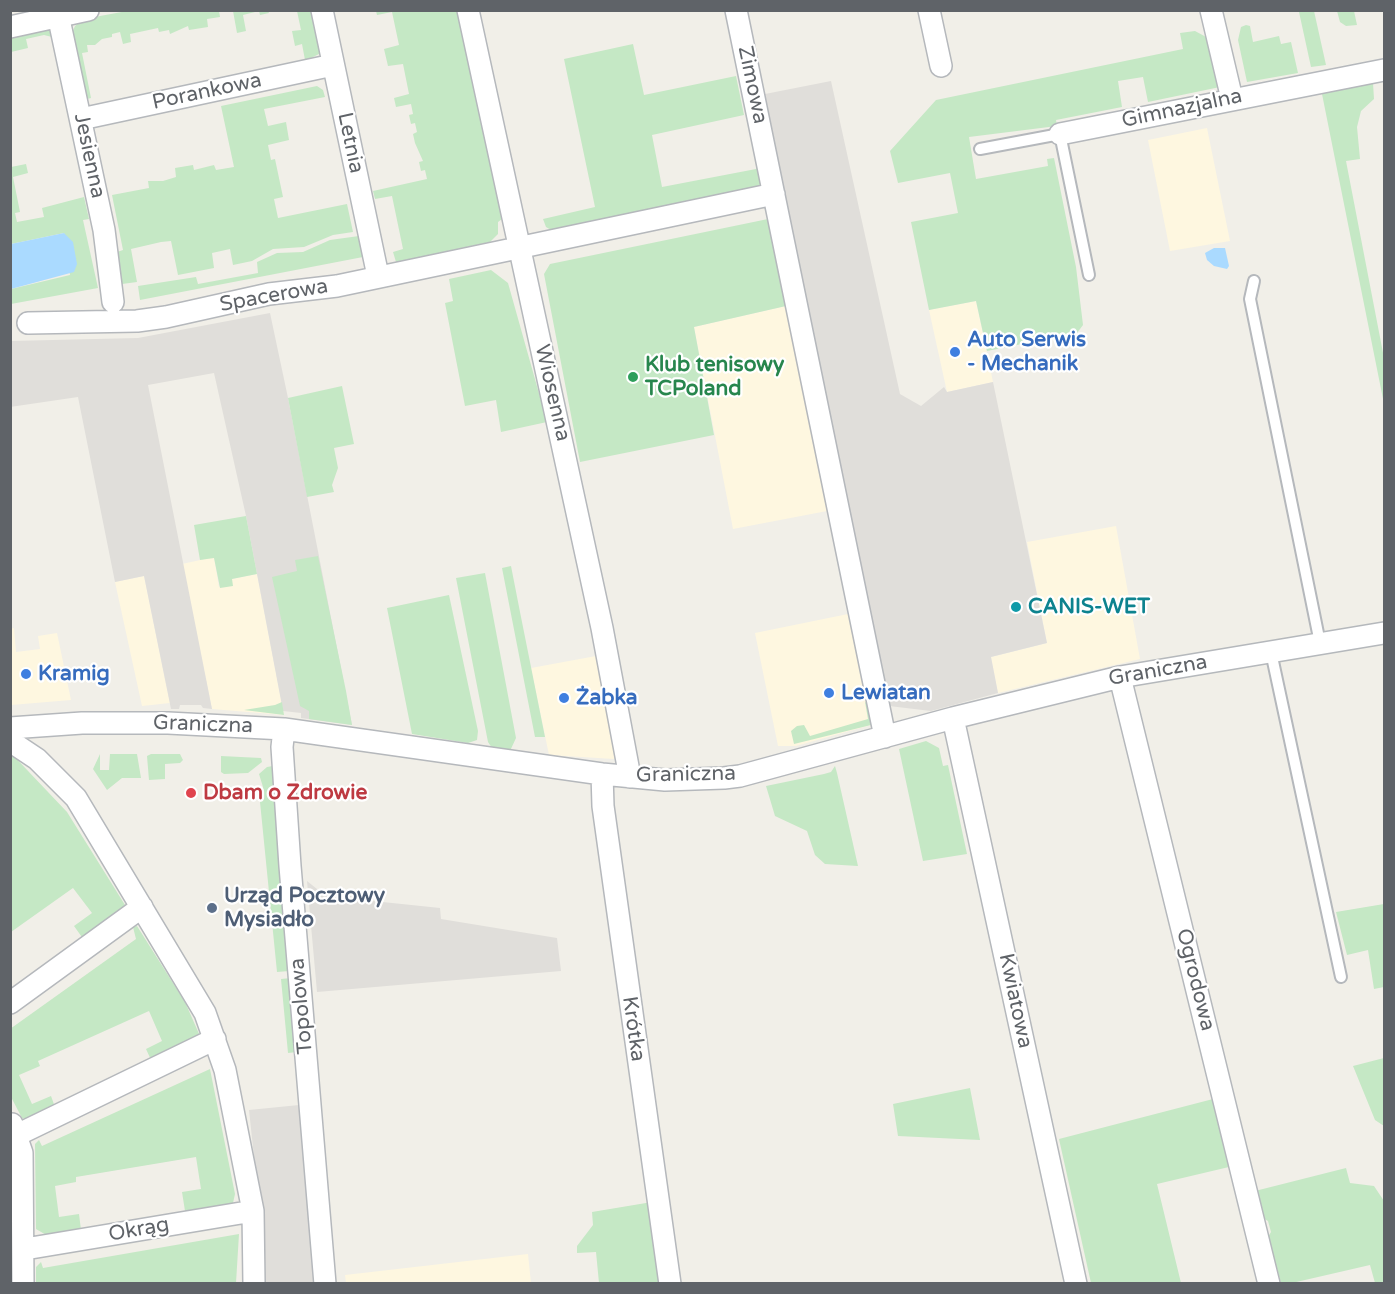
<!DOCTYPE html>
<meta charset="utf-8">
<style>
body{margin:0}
#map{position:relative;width:1395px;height:1294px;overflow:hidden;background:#f1efe8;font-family:"Varela Round",sans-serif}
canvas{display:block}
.frame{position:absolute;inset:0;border:12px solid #5f6368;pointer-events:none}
</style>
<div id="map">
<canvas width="1395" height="1294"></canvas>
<div class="frame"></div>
</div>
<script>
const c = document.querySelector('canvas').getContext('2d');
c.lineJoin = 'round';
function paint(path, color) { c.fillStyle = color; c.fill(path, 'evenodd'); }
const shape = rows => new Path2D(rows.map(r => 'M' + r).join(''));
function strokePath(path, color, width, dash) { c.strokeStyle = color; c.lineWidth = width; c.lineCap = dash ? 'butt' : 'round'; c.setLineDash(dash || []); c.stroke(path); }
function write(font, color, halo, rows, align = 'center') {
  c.font = font + ' "Varela Round",sans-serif'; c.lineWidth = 4.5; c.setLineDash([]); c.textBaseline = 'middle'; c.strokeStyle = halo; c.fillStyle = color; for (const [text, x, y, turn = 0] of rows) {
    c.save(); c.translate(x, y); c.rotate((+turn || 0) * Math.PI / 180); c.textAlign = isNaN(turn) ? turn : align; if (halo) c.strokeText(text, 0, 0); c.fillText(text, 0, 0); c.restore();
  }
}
paint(shape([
 [1207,128,1230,241,1170,251,1148,140],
 [976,301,993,382,947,392,929,310],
 [786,306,827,511,733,529,694,327],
 [1116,526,1140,659,998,693,991,657,1047,643,1027,542],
 [214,557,219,587,232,579,257,574,284,715,212,709,182,564],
 [144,576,170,703,142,706,115,582],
 [848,614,867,703,870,705,871,725,796,746,778,746,755,633],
 [14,628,16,652,40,649,38,636,57,633,71,700,11,705,10,629],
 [596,656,613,739,614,759,549,755,531,668],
 [528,1254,531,1283,346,1283,345,1275]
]), '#fef7e0');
paint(shape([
 [831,81,900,394,921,406,944,387,947,392,993,382,1047,643,991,657,998,693,931,711,889,706,765,94],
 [270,313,288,398,352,725,301,718,301,713,283,711,246,516,214,373,148,385,212,709,203,708,201,705,180,705,179,709,171,709,144,576,115,582,78,397,10,407,10,341,138,338],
 [307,881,317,889,373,901,440,908,441,919,557,938,561,971,317,992],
 [299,1105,316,1283,262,1283,258,1194,249,1110]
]), '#e0deda');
paint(shape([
 [127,11,219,11,220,17,207,19,208,27,189,30,188,26,170,34,169,30,159,32,158,28,130,34,131,42,123,44,120,32,112,34,112,37,102,39,95,45,87,45,88,52,82,53,91,98,87,99,84,95,72,33,75,26,84,19],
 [233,11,268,11,269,13,260,15,259,11,243,15,246,31,237,33],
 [297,11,313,11,321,53,311,58,305,60,302,44,295,46,292,31,301,30],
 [376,11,459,11,502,219,498,222,498,234,490,242,396,262,393,252,403,249,392,196,375,199,373,191,427,179,425,170,421,171,419,162,423,161,415,143,413,134,417,132,415,123,411,124,409,115,413,114,411,104,396,107,394,98,409,94,403,64,388,66,384,49,399,45,392,12,377,15],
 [1314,11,1326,65,1311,67,1299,12],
 [1337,11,1354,11,1357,25,1346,26,1340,22],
 [1246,25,1250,26,1253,42,1279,36,1281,44,1291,42,1298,73,1247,82,1238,40,1241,27],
 [48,28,56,38,44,35,26,39,28,48,11,52,10,35],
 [1195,31,1208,38,1220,87,1148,102,1143,77,1118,81,1122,107,1056,120,1057,126,969,137,976,179,1048,166,1047,159,1054,158,1076,267,1083,325,1077,333,987,351,976,301,929,310,911,222,958,213,950,173,898,183,890,151,936,100,1183,49,1180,33],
 [633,44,644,95,736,76,744,115,652,135,662,187,756,169,760,161,764,181,761,188,551,230,546,227,543,219,595,207,564,59],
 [1373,83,1374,99,1361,111,1357,127,1360,159,1346,161,1384,358,1384,404,1322,94],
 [317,86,323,90,325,97,264,109,268,126,286,122,289,140,268,145,271,160,275,159,283,197,274,199,278,218,347,204,353,232,333,235,304,247,273,249,252,261,233,265,230,249,212,253,214,268,178,275,171,241,161,242,131,249,137,282,122,284,117,252,123,250,112,195,149,188,148,181,163,181,176,177,175,168,193,165,194,170,214,165,216,170,234,167,221,106],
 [26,164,28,173,13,177,20,212,15,213,17,222,44,217,42,208,84,197,89,219,83,220,98,288,11,304,11,289,70,275,64,233,11,244,10,165,11,167],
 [768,219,786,306,694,327,714,435,580,462,544,274,550,264],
 [359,236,363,257,140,300,138,286,196,277,198,284,258,273,257,262,277,253,303,252,330,240],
 [491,270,508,283,547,422,501,432,496,400,465,406,445,303,453,301,449,279],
 [342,386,354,444,334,448,338,468,332,485,334,492,307,497,288,398],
 [246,516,257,574,232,579,233,586,220,588,214,558,200,560,194,525],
 [318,556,346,691,352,725,309,719,309,711,300,706,272,577,297,571,295,560],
 [511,566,520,612,545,737,535,737,502,568],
 [485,573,516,738,510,751,492,748,488,742,456,578],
 [449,595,478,731,477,740,468,743,412,734,387,608],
 [282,702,284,715,244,710,275,705],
 [865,702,870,705,871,725,794,744,791,731,797,726,804,725,810,736,868,719],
 [926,741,939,748,943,766,948,765,967,854,923,861,899,749],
 [10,752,67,812,125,905,125,909,84,940,74,926,92,913,73,888,11,932],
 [100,754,100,770,109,770,110,754,137,754,141,778,122,778,107,790,93,769],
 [151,754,180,754,183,760,180,763,165,764,165,779,149,780,147,756],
 [221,756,261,758,262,762,248,773,224,774,221,772],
 [273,766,289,971,277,972,260,802,264,798,263,787,259,774,267,767],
 [835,766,837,773,858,866,825,864,815,855,807,831,775,816,766,786,824,774,831,772],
 [1384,904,1384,987,1374,989,1368,950,1347,955,1336,912],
 [137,926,185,1002,200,1036,152,1062,146,1049,162,1041,149,1011,38,1061,40,1066,19,1075,32,1104,51,1096,55,1107,25,1119,22,1118,11,1097,10,1029,136,939,133,927],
 [291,978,297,1052,288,1053,281,979],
 [1384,1058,1384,1126,1375,1120,1353,1066],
 [210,1069,235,1194,233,1203,185,1211,182,1192,201,1189,196,1157,76,1177,76,1182,55,1186,59,1217,79,1214,81,1230,48,1236,36,1229,35,1144,39,1140,42,1146],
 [970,1088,980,1140,898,1136,893,1104],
 [1213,1099,1229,1167,1157,1184,1181,1283,1091,1283,1059,1139],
 [1346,1168,1350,1183,1374,1186,1384,1201,1384,1283,1375,1283,1370,1265,1292,1283,1281,1283,1268,1237,1271,1232,1268,1221,1263,1218,1255,1191],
 [652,1202,663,1283,599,1283,596,1252,577,1253,577,1246,593,1225,592,1212],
 [239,1234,236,1283,36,1283,36,1267,41,1262,43,1268]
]), '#c5e8c5');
paint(shape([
 [64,233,73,242,77,264,74,272,11,289,11,244],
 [1214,248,1225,248,1229,266,1227,269,1214,266,1207,260,1205,253]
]), '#aadaff');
const service = shape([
 [980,149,1060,134,1089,275],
 [1254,281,1250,299,1320,643],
 [1271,652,1341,977]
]);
const minor = shape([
 [57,10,104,230,113,302],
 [322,10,378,276],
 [468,10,602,628,630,777],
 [736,10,885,737],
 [929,10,941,66],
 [1211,10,1232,99],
 [10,27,88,10],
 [81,119,333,65],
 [1060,134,1384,70],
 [28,323,137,321,166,317,269,294,337,286,774,194],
 [1120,677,1269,1284],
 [953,718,1076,1284],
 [10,728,82,723,168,723,284,729,602,774,665,780,724,778,740,776,953,718,1120,677,1384,633],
 [284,729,282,747,290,866,325,1284],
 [10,741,37,759,76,798,205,1013,225,1070,253,1211,254,1284],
 [602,774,603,806,670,1284],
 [10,1003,142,907],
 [12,1124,22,1153,23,1284],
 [17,1135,215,1039],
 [25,1249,253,1211]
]);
strokePath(service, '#b5b8bc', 14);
strokePath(minor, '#b5b8bc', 24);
strokePath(service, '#fff', 10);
strokePath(minor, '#fff', 21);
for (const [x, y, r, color] of [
 [955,352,6,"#3f7fe0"],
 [633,377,6,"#2e9e5b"],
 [1016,607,6,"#0f9aa8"],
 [26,674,6,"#3f7fe0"],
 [829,693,6,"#3f7fe0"],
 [564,698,6,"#3f7fe0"],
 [191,793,6,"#e0444e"],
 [212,908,6,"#5c6f8a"]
]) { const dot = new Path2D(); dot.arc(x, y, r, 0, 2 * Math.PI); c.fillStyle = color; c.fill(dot); strokePath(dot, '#fff', 2); }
write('21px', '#5f6368', '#fff', [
 ["Zimowa",752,85,78],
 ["Porankowa",207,92,-12],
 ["Gimnazjalna",1182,109,-12],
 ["Letnia",350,143,78],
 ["Jesienna",89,156,78],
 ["Spacerowa",274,296,-10],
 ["Wiosenna",552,393,77],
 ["Graniczna",1158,671,-10],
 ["Graniczna",203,725,2],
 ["Graniczna",686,775,-1],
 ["Ogrodowa",1195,980,76],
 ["Kwiatowa",1015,1001,78],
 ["Topolowa",302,1006,-95],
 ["Krótka",633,1029,82],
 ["Okrąg",139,1230,-10]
]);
write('bold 21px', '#366cbe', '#fff', [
 ["Auto Serwis",967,340],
 ["- Mechanik",967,364],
 ["Kramig",38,674],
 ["Lewiatan",841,693],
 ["Żabka",576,698]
], 'left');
write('bold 21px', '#27864d', '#fff', [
 ["Klub tenisowy",645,365],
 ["TCPoland",645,389]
], 'left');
write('bold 21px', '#0d838f', '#fff', [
 ["CANIS-WET",1028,607]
], 'left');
write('bold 21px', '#be3a42', '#fff', [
 ["Dbam o Zdrowie",203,793]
], 'left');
write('bold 21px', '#4e5e75', '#fff', [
 ["Urząd Pocztowy",224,896],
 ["Mysiadło",224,920]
], 'left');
</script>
